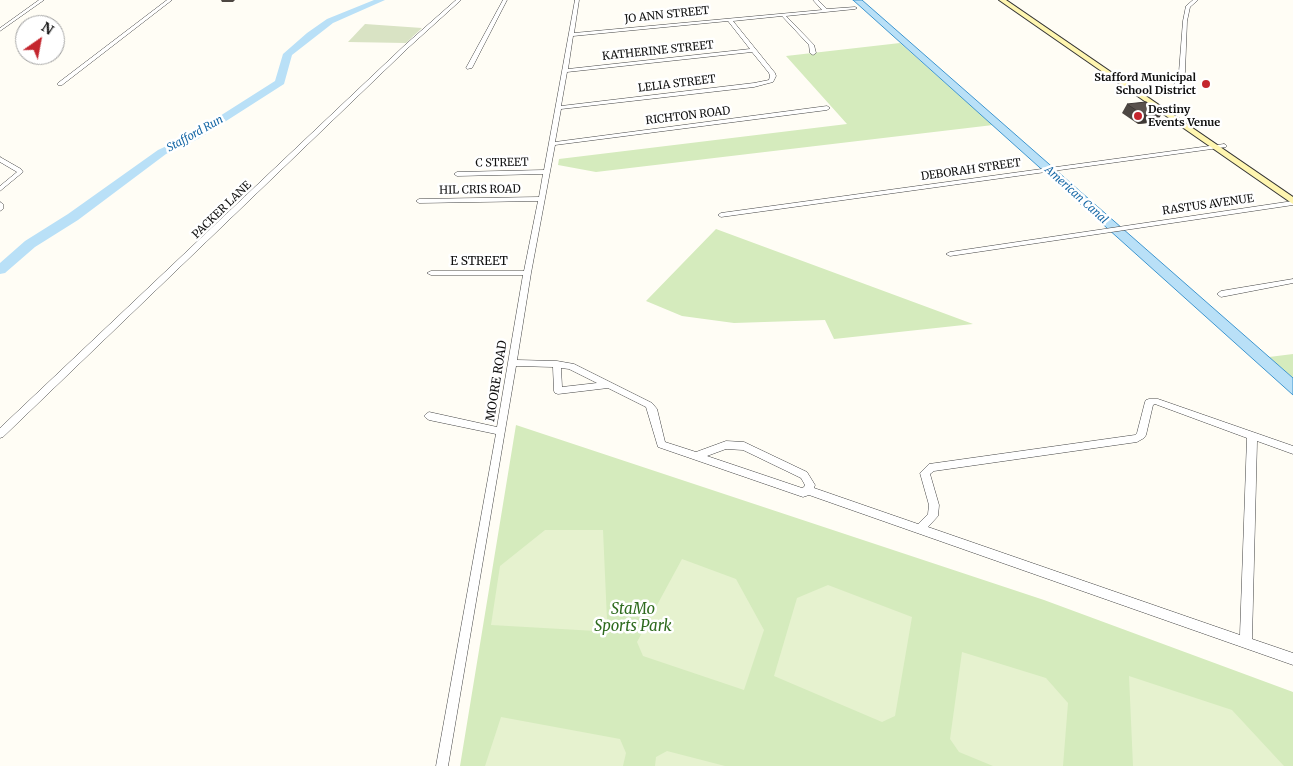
<!DOCTYPE html>
<style>
body{margin:0}
#map{position:relative;width:1293px;height:766px;overflow:hidden;background:#fffdf5;font-family:Merriweather,serif}
canvas{display:block}
.north{position:absolute;left:15px;top:15px;width:50px;height:50px;box-sizing:border-box;background:#fff;border:1px solid #a0a0a0;border-radius:50%;rotate:33deg;font-size:14px;font-weight:700;line-height:20px;text-align:center;color:#111}
.north::after{content:'';display:block;margin:auto;width:18px;height:22px;background:#c4262e;clip-path:polygon(50% 0,100% 100%,50% 72%,0 100%)}
</style>
<div id="map">
<canvas width="1293" height="766"></canvas>
<div class="north">N</div>
</div>
<script>
const c = document.querySelector('canvas').getContext('2d');
c.lineJoin = 'round';
function paint(path, color) { c.fillStyle = color; c.fill(path, 'evenodd'); }
const shape = rows => new Path2D(rows.map(r => 'M' + r).join(''));
function strokePath(path, color, width, dash) { c.strokeStyle = color; c.lineWidth = width; c.lineCap = dash ? 'butt' : 'round'; c.setLineDash(dash || []); c.stroke(path); }
function write(font, color, halo, rows, align = 'center') {
  c.font = font + ' Merriweather,serif'; c.lineWidth = 5; c.setLineDash([]); c.textBaseline = 'middle'; c.strokeStyle = halo; c.fillStyle = color; for (const [text, x, y, turn = 0] of rows) {
    c.save(); c.translate(x, y); c.rotate((+turn || 0) * Math.PI / 180); c.textAlign = isNaN(turn) ? turn : align; if (halo) c.strokeText(text, 0, 0); c.fillText(text, 0, 0); c.restore();
  }
}
paint(shape([
 [900,43,993,125,596,172,558,165,559,159,847,124,786,56],
 [716,229,973,324,834,339,825,320,734,323,682,316,646,301],
 [1293,354,1293,378,1269,357],
 [516,425,1044,600,1293,692,1293,766,460,766]
]), '#d5ebbd');
paint(shape([
 [365,24,422,28,406,43,348,42]
]), '#d9e3c4');
paint(shape([
 [545,530,603,530,607,620,596,631,491,625,500,566],
 [682,559,736,579,764,630,744,690,643,656,637,642],
 [828,585,912,617,895,716,882,722,774,676,797,598],
 [962,652,1046,678,1068,703,1063,766,993,766,959,752,950,739],
 [1129,676,1232,710,1284,766,1133,766],
 [501,717,620,739,626,753,623,766,485,766],
 [667,751,725,766,655,766,656,757]
]), '#e6f2cf');
const water = shape([
 [853,0,862,0,1293,378,1293,395,853,0]
]);
paint(water, '#b9e0f7');
strokePath(water, '#3f96cf', 1);
paint(shape([
 [374,0,385,0,333,23,292,55,284,84,198,139,166,154,78,220,35,247,5,273,0,274,0,263,25,241,68,214,158,150,190,135,275,81,283,54,307,33,327,19,374,0]
]), '#b9e0f7');
const street = shape([
 [39,0,44,0,0,31,0,28,39,0],
 [167,0,172,0,62,85,58,85,58,83,167,0],
 [456,0,461,0,409,47,3,437,0,438,0,428,405,45,456,0],
 [503,0,507,0,472,68,467,69,466,68,503,0],
 [575,0,579,0,574,33,822,10,813,0,818,0,827,9,855,7,857,8,855,9,786,16,814,45,816,53,813,55,810,53,809,45,782,16,733,21,775,73,776,76,773,82,754,87,561,109,555,142,827,106,830,108,827,110,555,145,531,273,517,360,557,361,574,364,652,403,657,409,665,442,696,452,726,441,744,442,807,472,815,485,814,488,918,524,928,514,929,505,920,473,929,464,1135,435,1137,433,1145,402,1146,400,1149,399,1158,399,1293,446,1293,454,1257,441,1252,639,1293,653,1293,665,809,495,803,497,658,447,646,407,608,388,558,394,555,393,554,391,553,367,516,366,448,766,436,766,496,434,429,420,426,418,424,416,426,414,429,412,497,427,523,275,431,275,427,273,431,271,524,271,538,201,419,203,416,201,419,199,539,197,543,174,457,176,454,174,457,172,544,170,575,0],
 [728,21,750,49,568,69,573,36,728,21],
 [752,52,769,73,770,76,769,80,754,83,561,106,567,72,752,52],
 [561,368,569,369,597,383,562,387,561,368],
 [1155,404,1247,438,1240,635,928,527,938,516,939,505,930,474,934,471,1137,442,1144,438,1146,435,1153,405,1155,404],
 [726,449,743,450,801,478,805,485,804,487,802,488,707,456,726,449],
 [1193,0,1198,0,1190,7,1187,21,1185,72,1182,83,1176,89,1163,95,1138,96,1137,95,1140,93,1160,92,1172,87,1176,82,1179,72,1183,21,1186,6,1193,0],
 [1224,144,1226,145,1226,147,721,217,718,215,721,213,1224,144],
 [0,157,21,169,23,172,0,191,0,186,17,172,0,162,0,157],
 [1293,201,1293,205,950,256,946,254,950,252,1293,201],
 [0,202,3,204,3,209,0,211,0,202],
 [1293,279,1293,283,1221,297,1217,294,1221,291,1293,279]
]);
const secondary = shape([
 [999,0,1006,0,1293,197,1293,204,999,0]
]);
strokePath(street, '#444', 1);
strokePath(secondary, '#333', 2);
paint(street, '#fff');
paint(secondary, '#fff6b0');
paint(shape([
 [221,0,235,0,233,2,222,2],
 [1127,104,1162,113,1157,122,1138,124,1122,113]
]), '#4d4742');
paint(shape([
 [1162,113,1157,122,1138,124,1143,115]
]), '#3f3936');
const building = shape([
 [1146,102,1162,113,1143,115,1127,104,1146,102]
]);
paint(building, '#5a524d');
strokePath(building, '#3f3936', 1);
for (const [x, y, r, color] of [
 [1206,84,5,"#c4262e"],
 [1138,116,5,"#c4262e"]
]) { const dot = new Path2D(); dot.arc(x, y, r, 0, 2 * Math.PI); c.fillStyle = color; c.fill(dot); strokePath(dot, '#fff', 2); }
write('11px', '#111', '#fff', [
 ["JO ANN STREET",667,15,-6],
 ["KATHERINE STREET",658,51,-6],
 ["LELIA STREET",677,84,-7],
 ["RICHTON ROAD",688,116,-7],
 ["C STREET",502,163,-1],
 ["DEBORAH STREET",971,170,-8],
 ["HIL CRIS ROAD",480,190,-1],
 ["RASTUS AVENUE",1208,205,-8],
 ["PACKER LANE",222,210,-44]
]);
write('bold 11px', '#111', '#fff', [
 ["Stafford Municipal",1196,78],
 ["School District",1196,91],
 ["Destiny",1148,110,"left"],
 ["Events Venue",1148,123,"left"]
], 'right');
write('italic 11px', '#1768a6', '#fff', [
 ["Stafford Run",195,134,-29],
 ["American Canal",1076,195,42]
]);
write('12px', '#111', '#fff', [
 ["E STREET",479,262],
 ["MOORE ROAD",497,381,-81]
]);
write('italic 15px', '#2f6b1f', '#fff', [
 ["StaMo",633,610],
 ["Sports Park",633,627]
]);
</script>
